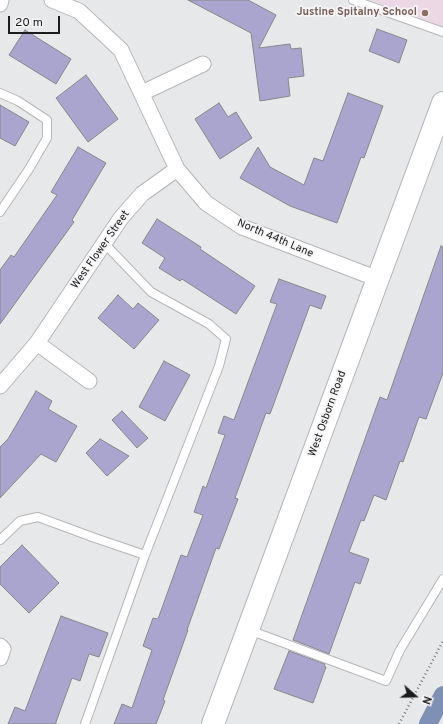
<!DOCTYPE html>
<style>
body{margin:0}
#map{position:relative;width:443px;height:724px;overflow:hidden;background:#e7e8e9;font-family:Overpass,sans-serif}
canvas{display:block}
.north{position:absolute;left:395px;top:676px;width:40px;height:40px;-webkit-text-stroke:3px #f5f5f7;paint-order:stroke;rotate:110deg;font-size:11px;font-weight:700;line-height:16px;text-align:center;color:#1c1c1c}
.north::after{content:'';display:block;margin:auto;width:14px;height:18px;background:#1c1c1c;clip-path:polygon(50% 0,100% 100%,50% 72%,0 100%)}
.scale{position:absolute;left:8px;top:16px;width:52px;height:18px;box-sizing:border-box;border:2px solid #1c1c1c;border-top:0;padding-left:5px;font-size:12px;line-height:14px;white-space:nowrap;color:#1c1c1c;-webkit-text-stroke:3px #f5f5f7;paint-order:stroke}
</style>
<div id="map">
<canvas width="443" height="724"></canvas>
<div class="north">N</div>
<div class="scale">20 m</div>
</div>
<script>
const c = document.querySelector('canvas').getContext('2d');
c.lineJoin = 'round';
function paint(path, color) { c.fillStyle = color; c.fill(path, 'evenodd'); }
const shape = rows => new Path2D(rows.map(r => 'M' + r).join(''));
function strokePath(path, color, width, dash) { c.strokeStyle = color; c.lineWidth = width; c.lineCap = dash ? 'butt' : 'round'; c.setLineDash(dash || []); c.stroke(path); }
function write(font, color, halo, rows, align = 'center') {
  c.font = font + ' Overpass,sans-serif'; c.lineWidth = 3.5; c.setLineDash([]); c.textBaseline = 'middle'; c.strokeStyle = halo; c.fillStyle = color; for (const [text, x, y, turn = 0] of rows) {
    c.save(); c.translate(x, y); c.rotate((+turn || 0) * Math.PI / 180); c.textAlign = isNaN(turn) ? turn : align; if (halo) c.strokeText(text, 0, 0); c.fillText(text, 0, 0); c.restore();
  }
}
paint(shape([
 [370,0,443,0,443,27]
]), '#ecd7e5');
strokePath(shape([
 [428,724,443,695]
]), '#7e90b4', 18);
const building = shape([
 [188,0,248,0,276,15,259,48,290,44,291,49,301,48,304,76,288,78,290,96,260,101,251,33,188,0],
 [377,29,407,40,399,63,369,51,377,29],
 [25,30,71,59,56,84,9,55,25,30],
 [86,75,118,119,88,142,56,98,86,75],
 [348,93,383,106,364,158,361,157,337,223,290,206,240,178,258,147,270,167,304,185,314,158,323,161,348,93],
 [219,103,228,117,236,112,252,138,220,159,195,119,219,103],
 [0,105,29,122,15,146,0,138,0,105],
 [78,147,106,163,72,220,74,222,0,324,0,270,11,255,14,257,57,195,51,192,78,147],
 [157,219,201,247,200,249,255,286,236,314,182,279,180,281,159,268,165,258,142,243,157,219],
 [441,246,443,247,443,373,426,419,419,417,403,462,400,461,386,500,374,495,364,521,361,520,349,552,369,559,360,584,355,582,329,654,293,640,380,397,387,400,441,246],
 [279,279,326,296,321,309,310,305,270,414,266,413,235,498,238,499,219,549,216,548,187,630,188,630,163,700,165,701,156,724,114,724,122,704,132,708,152,650,143,646,153,618,158,619,181,555,187,557,203,515,194,512,203,486,206,488,225,435,218,433,224,416,234,420,277,304,270,302,279,279],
 [118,295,133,309,138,303,159,320,134,349,98,318,118,295],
 [164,361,190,375,165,421,139,407,164,361],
 [36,391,52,401,48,409,77,426,56,462,41,454,0,498,0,447,8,439,36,391],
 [122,411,148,438,137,448,112,420,122,411],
 [100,439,129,456,107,476,86,453,100,439],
 [22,545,59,583,29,613,0,584,0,567,22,545],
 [61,616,108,633,99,657,89,654,80,681,72,678,56,722,56,724,8,724,15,707,25,711,61,616],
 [289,651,325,664,324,666,326,667,313,703,274,689,289,651]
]);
paint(building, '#aaa5ce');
strokePath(building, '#878789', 1);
const lane = shape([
 [353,0,443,32],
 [0,93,18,101,47,120,47,138,29,169,0,212],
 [0,540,20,521,38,517,95,538,145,555],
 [249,630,386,681,400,650,443,579],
 [85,724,145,555,219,366,226,339,209,324,151,292,104,243]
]);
const street = shape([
 [52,0,79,11,121,50,177,169,206,203,242,227,378,279],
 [0,4,1,0],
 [142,93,203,64],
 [37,343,89,381],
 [0,386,37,343,121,218,142,194,177,169],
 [0,646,3,649,0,658]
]);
const secondary = shape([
 [213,724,443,103]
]);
strokePath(lane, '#b6b6b8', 10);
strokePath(street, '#b6b6b8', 17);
strokePath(secondary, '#b6b6b8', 24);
strokePath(shape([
 [399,724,443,641]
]), '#7a7a7b', 2.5, [1, 3]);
strokePath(lane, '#fff', 8);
strokePath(street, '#fff', 15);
strokePath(secondary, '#fff', 22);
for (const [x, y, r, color] of [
 [425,13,4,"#8d6e63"]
]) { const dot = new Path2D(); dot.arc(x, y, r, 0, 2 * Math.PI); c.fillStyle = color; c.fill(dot); strokePath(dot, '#f5f5f7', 1.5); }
write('bold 11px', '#785e54', '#f5f5f7', [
 ["Justine Spitalny School",417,13]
], 'right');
write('11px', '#1c1c1c', '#f5f5f7', [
 ["North 44th Lane",275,239,23],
 ["West Flower Street",101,250,-55],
 ["West Osborn Road",328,414,-70]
]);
</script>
